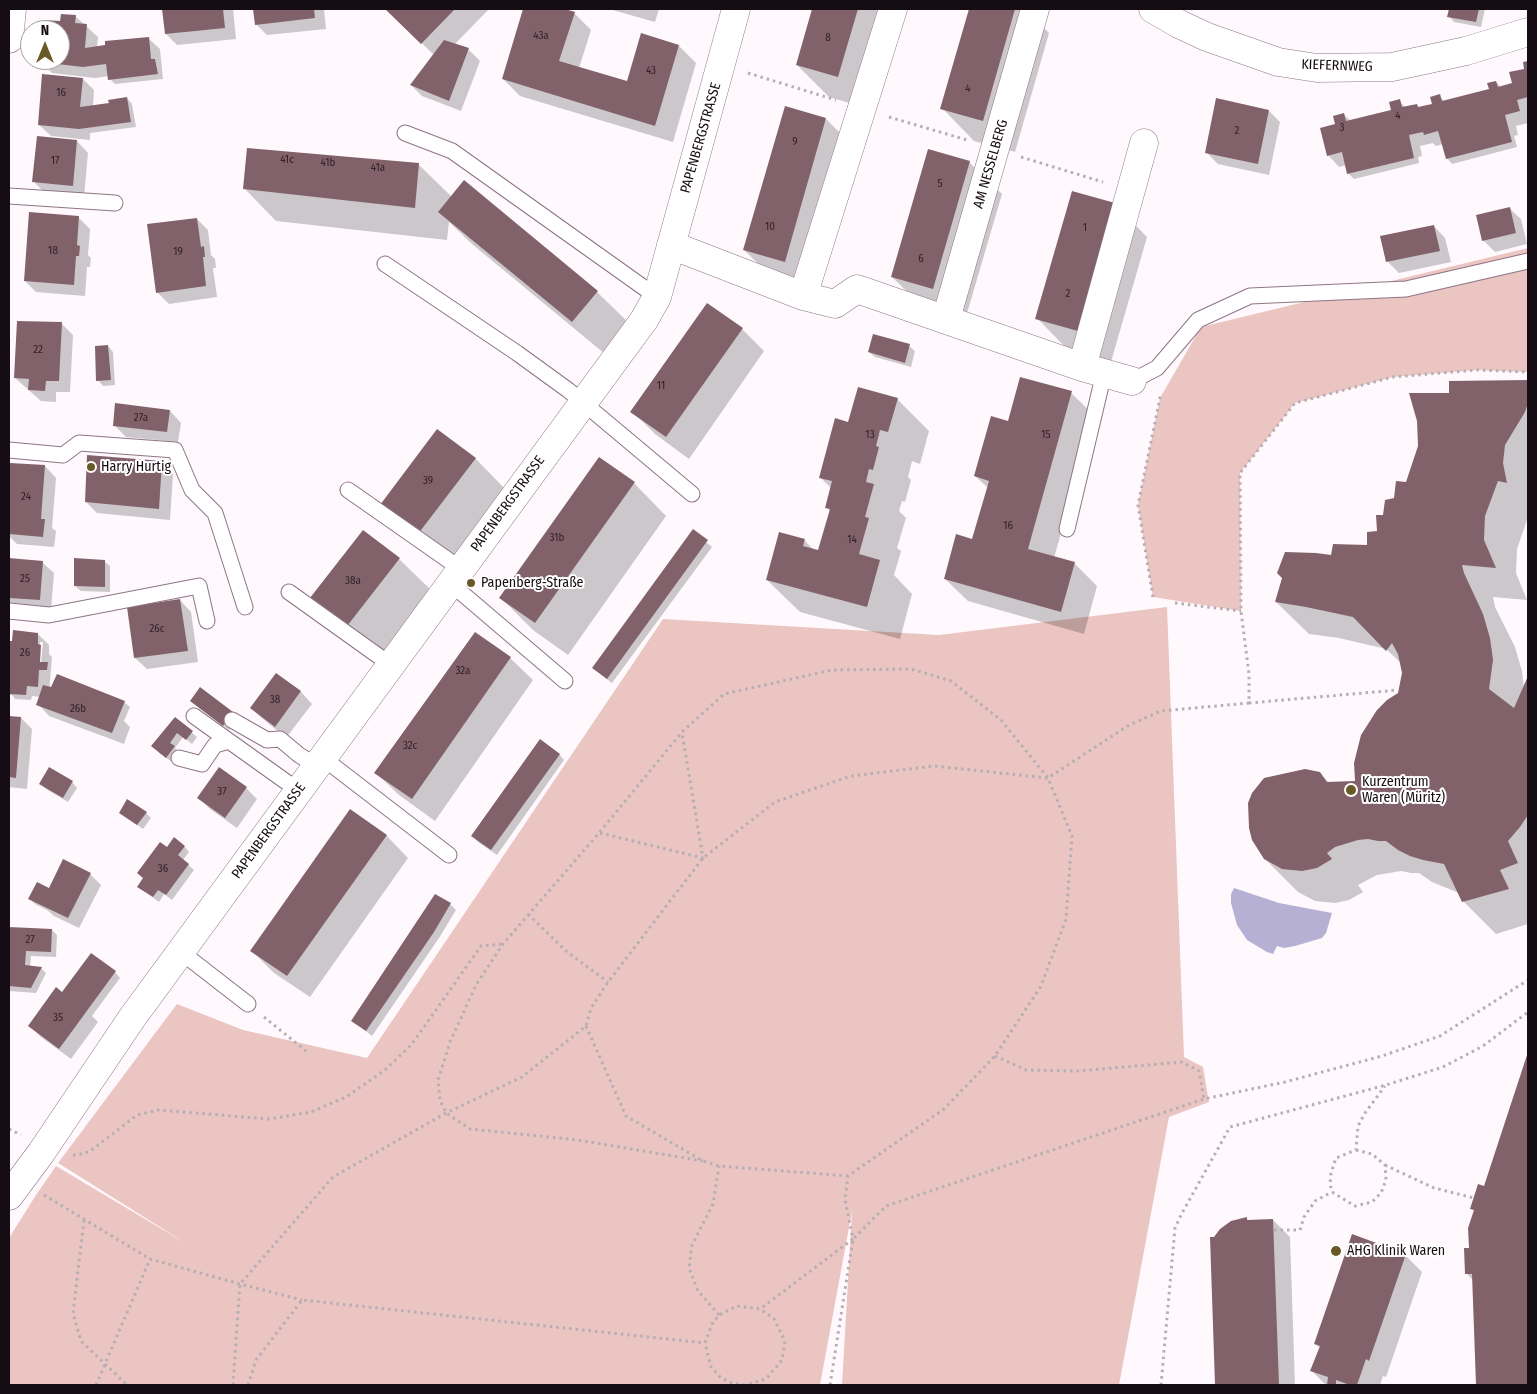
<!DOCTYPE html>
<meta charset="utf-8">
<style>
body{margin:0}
#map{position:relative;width:1537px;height:1394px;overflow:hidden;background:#fff9fd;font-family:"Fira Sans Condensed",sans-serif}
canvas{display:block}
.frame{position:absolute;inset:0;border:10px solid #160c13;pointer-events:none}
.north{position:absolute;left:20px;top:20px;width:50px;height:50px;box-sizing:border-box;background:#fff;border:1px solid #a29ea1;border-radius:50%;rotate:0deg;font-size:14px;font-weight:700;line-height:20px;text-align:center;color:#160c13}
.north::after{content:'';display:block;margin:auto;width:18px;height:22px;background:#695926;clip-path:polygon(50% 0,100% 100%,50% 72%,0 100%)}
</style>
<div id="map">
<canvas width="1537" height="1394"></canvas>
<div class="frame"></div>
<div class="north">N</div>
</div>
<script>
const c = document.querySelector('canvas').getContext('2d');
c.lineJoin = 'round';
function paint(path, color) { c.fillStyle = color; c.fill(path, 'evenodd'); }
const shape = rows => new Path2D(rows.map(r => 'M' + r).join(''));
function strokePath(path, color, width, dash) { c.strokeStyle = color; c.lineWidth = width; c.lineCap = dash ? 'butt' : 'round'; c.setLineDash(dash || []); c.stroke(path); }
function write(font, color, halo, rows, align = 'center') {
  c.font = font + ' "Fira Sans Condensed",sans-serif'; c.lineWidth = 4; c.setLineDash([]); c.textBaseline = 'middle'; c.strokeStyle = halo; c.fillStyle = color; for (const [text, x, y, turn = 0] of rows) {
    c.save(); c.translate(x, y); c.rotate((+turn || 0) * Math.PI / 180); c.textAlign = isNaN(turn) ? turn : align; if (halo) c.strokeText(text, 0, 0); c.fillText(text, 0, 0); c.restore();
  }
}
paint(shape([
 [1528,248,1528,372,1477,370,1393,377,1295,403,1240,473,1241,611,1153,597,1138,505,1160,398,1201,327],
 [1167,607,1184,1057,1203,1067,1209,1102,1169,1117,1119,1385,842,1385,852,1211,820,1385,9,1385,9,1238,36,1195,56,1166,187,1244,58,1163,177,1004,243,1030,367,1058,663,619,939,635]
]), '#ebc5c1');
paint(shape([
 [1234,888,1279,903,1332,913,1326,933,1322,938,1295,946,1284,948,1277,946,1273,954,1267,952,1247,940,1237,925,1231,903,1231,894]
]), '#b7b0d5');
paint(shape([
 [163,9,233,9,236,39,177,45,166,34],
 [254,9,324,9,326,29,267,35,256,24],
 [387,9,489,9,454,45,469,50,480,61,461,111,422,96,411,85,434,55],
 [524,9,561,9,574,13,591,30,579,68,628,83,679,46,696,63,673,142,520,96,503,79],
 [609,9,659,9,655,22],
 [814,9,899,9,870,109,829,97,797,65],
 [970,9,1025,9,1049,33,1015,152,974,141,942,108],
 [1451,9,1485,9,1481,27,1454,22,1449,16],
 [75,16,98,37,97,47,148,38,160,49,163,79,115,84,110,79,109,76,95,78,52,73,41,62,41,60,60,60,60,30,44,30],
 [1528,62,1528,123,1516,126,1518,135,1514,136,1517,147,1452,164,1447,158,1443,144,1436,146,1433,143,1420,146,1422,156,1418,157,1419,163,1354,179,1348,173,1346,165,1339,167,1328,155,1336,125,1344,115,1351,121,1393,111,1399,101,1406,108,1417,105,1419,108,1434,104,1439,96,1445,102,1490,90,1496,82,1501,87,1514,84,1526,70,1524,63],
 [83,79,94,90,93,107,110,104,127,98,132,104,136,127,90,133,90,140,51,136,39,125],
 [786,108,826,119,858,151,817,294,777,282,744,250],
 [1269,111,1280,122,1269,175,1218,164,1206,152],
 [38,138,77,141,88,153,84,197,45,193,34,182],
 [969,162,1002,194,965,320,925,309,892,277],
 [418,164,452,197,465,181,597,292,630,324,605,354,472,244,449,222,447,240,276,221,244,188],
 [1115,204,1147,237,1111,362,1069,351,1037,318],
 [1509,208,1521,219,1527,244,1495,252,1483,240],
 [78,217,90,229,88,255,91,258,90,267,87,267,85,296,36,292,25,281],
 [197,219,208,230,211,255,215,259,216,268,213,268,217,297,169,304,157,292],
 [1434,226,1445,238,1451,262,1399,273,1387,261],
 [62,324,73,335,70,392,56,392,56,402,41,401,15,378],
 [742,329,764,351,689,459,655,434,632,411],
 [108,346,113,352,115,385,103,386,98,380],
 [909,346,915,351,911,367,875,357,869,352],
 [1528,381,1528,517,1517,549,1516,573,1527,600,1493,597,1495,607,1515,647,1522,671,1524,688,1528,679,1528,924,1496,934,1463,901,1459,893,1432,882,1419,873,1411,873,1401,871,1377,875,1358,885,1363,892,1349,900,1335,903,1315,901,1298,892,1265,859,1319,773,1329,783,1356,783,1399,693,1404,673,1402,664,1386,649,1339,638,1309,634,1276,602,1332,557,1368,546,1378,532,1384,516,1407,483,1450,395,1450,382],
 [1071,393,1094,415,1054,558,1074,563,1097,586,1084,634,968,601,945,579,973,541,988,488,975,476,1009,423],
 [897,399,929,431,920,464,912,461,908,477,911,480,905,502,902,501,899,511,906,518,897,548,901,551,894,575,912,594,900,639,800,612,767,580,780,534,805,541,815,551,819,552,830,511,827,507,832,489,820,477,849,424],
 [170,411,181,423,178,442,126,437,114,425],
 [475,458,507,491,451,565,414,537],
 [161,462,173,474,170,520,97,513,86,502],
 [11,464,45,466,56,478,52,528,56,531,54,547,17,544,9,536,9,490],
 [634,483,666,516,568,655,533,630,501,598],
 [693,531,712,547,612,683,599,673],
 [363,532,399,559,432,591,377,662,340,635],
 [9,559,42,562,54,573,51,611,9,605],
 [104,561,110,566,110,592,81,591,75,586],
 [180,600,191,612,198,662,147,669,135,658],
 [38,634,49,645,49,654,52,657,49,693,124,702,130,707,124,721,130,727,124,744,49,716,38,704,40,697,32,696,31,700,15,699,12,695,9,695,9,642,13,643],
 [40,642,43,642,41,663,38,663],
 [510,658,533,680,435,821,399,795,376,773],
 [276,674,301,692,312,704,286,738,263,719,251,708],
 [192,701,238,718,229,730],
 [9,717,21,718,32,729,27,789,9,787],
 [175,718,197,737,192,744,183,737,175,748,180,753,172,762,158,752],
 [559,754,564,760,497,855,478,842,473,836],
 [72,782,77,788,68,802,46,789,41,784],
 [246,788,257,799,237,828,210,809,199,798],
 [120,813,146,813,151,818,143,829],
 [386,835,408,858,310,997,274,973,252,951],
 [184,846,189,852,183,860,194,870,172,900,164,894,159,902,139,887,167,849],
 [90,874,101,885,79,928,54,916,47,910,35,904,30,899,48,889],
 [436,896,450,904,456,910,439,938,372,1036,353,1021],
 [9,911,10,912,10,928,52,930,57,935,56,957,31,956,30,967,41,968,46,973,36,993,9,991],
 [115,972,120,978,92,1016,98,1022,71,1059,41,1037,30,1026,67,997],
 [1528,1055,1528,1385,1477,1385,1473,1280,1466,1273,1475,1212,1472,1208,1485,1188],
 [1247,1219,1249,1221,1273,1220,1290,1237,1295,1385,1216,1385,1211,1238,1215,1238],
 [1405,1255,1422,1272,1386,1377,1383,1376,1380,1385,1326,1385,1312,1371,1320,1348,1315,1343]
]), '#0003');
paint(shape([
 [162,9,223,9,225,28,165,34],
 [253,9,314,9,315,18,255,25],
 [385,9,455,9,421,44],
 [523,9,565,9,575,12,559,61,627,81,641,33,679,45,655,126,502,79],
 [812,9,858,9,838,77,796,65],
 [969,9,1015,9,983,121,940,109],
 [1449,9,1479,9,1476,22,1447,17],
 [61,14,76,15,75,23,87,24,85,48,105,45,105,41,149,37,151,59,155,59,158,74,108,80,106,64,83,67,40,62,40,60,60,60,60,30,43,30,44,20,60,21],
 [444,40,469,48,449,101,410,85],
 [1528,61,1528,97,1517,100,1520,111,1505,115,1512,142,1446,159,1438,131,1424,135,1423,132,1409,135,1414,158,1347,174,1342,152,1327,156,1320,128,1335,124,1333,116,1344,113,1346,121,1391,110,1389,102,1400,99,1402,107,1417,104,1418,107,1432,104,1430,97,1440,94,1442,101,1489,89,1487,83,1496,81,1498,87,1512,83,1509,72,1524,69,1523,62],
 [42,74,83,78,80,107,109,103,108,100,127,97,131,122,79,129,38,125],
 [1216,98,1269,110,1258,164,1205,153],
 [785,106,826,118,785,262,743,250],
 [37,136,77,140,73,186,32,182],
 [247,148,419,163,415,208,243,189],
 [928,149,970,161,933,289,891,277],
 [464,180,598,291,572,322,438,212],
 [1072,191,1115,203,1078,331,1035,319],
 [1510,207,1516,233,1482,241,1476,215],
 [29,212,79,216,77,245,80,246,79,256,76,256,74,285,24,281],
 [197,218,201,247,204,246,205,257,203,257,206,286,156,293,147,224],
 [1434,225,1440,251,1386,262,1380,236],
 [707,303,743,328,666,437,630,412],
 [17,321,62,322,59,381,46,381,45,391,28,390,29,379,14,378],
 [873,334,910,344,905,363,868,352],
 [108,345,111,380,96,381,95,346],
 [1020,377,1072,391,1028,549,1075,562,1061,612,944,579,956,534,972,539,989,481,974,476,991,416,1008,421],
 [1528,380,1528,403,1525,412,1505,445,1503,463,1507,483,1498,481,1485,516,1484,540,1496,568,1462,565,1464,573,1483,614,1490,638,1493,660,1489,689,1514,708,1528,676,1528,815,1520,827,1508,841,1518,863,1500,870,1509,889,1462,902,1444,864,1423,860,1410,856,1398,850,1386,841,1378,841,1368,839,1358,840,1335,847,1327,853,1332,859,1317,868,1302,871,1282,869,1264,859,1252,840,1249,828,1248,803,1252,793,1264,778,1305,769,1320,772,1327,782,1355,781,1354,763,1361,735,1377,710,1387,700,1398,693,1402,673,1398,654,1392,643,1386,651,1353,617,1306,607,1275,602,1282,578,1277,573,1285,552,1316,553,1331,555,1333,544,1367,545,1367,532,1377,531,1376,515,1383,515,1385,500,1394,498,1396,481,1406,482,1418,446,1417,421,1409,393,1449,393,1449,381],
 [858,387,898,398,888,432,880,430,876,446,879,447,873,470,869,469,866,482,874,484,865,517,869,518,859,554,880,560,867,607,766,580,779,532,805,539,803,546,818,550,830,509,825,508,832,481,819,478,835,418,848,422],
 [115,403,170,410,167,432,113,426],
 [437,429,476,458,418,534,380,505],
 [87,455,162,461,159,509,85,502],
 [599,457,635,482,535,623,499,598],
 [10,463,45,465,41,519,45,519,43,537,9,534],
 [693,529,708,540,607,679,592,668],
 [363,530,400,558,344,630,306,603],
 [9,558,43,561,40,600,9,598],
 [74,558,105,560,105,587,74,586],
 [180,599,188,651,134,658,127,607],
 [13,630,38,633,38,644,41,645,40,662,48,662,47,670,39,670,38,687,27,686,26,695,9,694,9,641,12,641],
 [475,632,511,657,412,799,374,773],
 [276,673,301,691,275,727,250,708],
 [57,674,125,701,112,733,36,705,43,685,51,687],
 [200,687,233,712,223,726,190,701],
 [9,716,21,717,16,778,9,777],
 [175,717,193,731,186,740,177,733,170,743,175,746,166,758,151,746],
 [540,739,560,754,491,850,471,836],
 [49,767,73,781,63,798,39,784],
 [219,767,247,787,225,818,197,798],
 [127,799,147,812,137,825,119,813],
 [350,809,387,835,287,976,250,951],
 [174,837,185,846,178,855,189,864,166,895,158,890,153,897,137,887,143,878,137,873,160,842,167,847],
 [63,859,91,873,68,918,28,899,37,882,49,888],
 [435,894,451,903,434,932,366,1031,351,1021],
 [9,927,52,929,51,952,26,951,25,965,42,967,31,988,9,986],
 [91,953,116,971,59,1049,28,1026,56,987,62,992],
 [1528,1052,1528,1385,1476,1385,1472,1274,1465,1274,1464,1248,1469,1248,1468,1228,1474,1210,1470,1209,1478,1184,1484,1186],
 [1247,1217,1247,1220,1273,1219,1279,1385,1215,1385,1210,1237,1214,1237,1220,1229,1231,1221],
 [1352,1234,1406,1254,1369,1361,1366,1359,1357,1385,1350,1385,1336,1380,1336,1385,1327,1385,1328,1377,1310,1371,1320,1346,1314,1344]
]), '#82626a');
const service = shape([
 [405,133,452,151,657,297],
 [9,196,115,203],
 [385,264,517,353,568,390,692,494],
 [1132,381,1157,368,1198,320,1250,296,1406,289,1528,261],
 [9,450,63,455,79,443,175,450,192,490,215,513,245,607],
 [348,490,461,569],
 [1067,529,1104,373],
 [450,583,565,681],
 [289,592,391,665],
 [9,611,49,615,199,586,207,621],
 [194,716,299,791],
 [232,720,267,740,280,739,299,755,317,766],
 [179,758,202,764,215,745,229,741],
 [323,758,449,855],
 [181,952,248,1004]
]);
const minor = shape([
 [1153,9,1179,24,1207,37,1278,62,1317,68,1392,67,1466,51,1528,32],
 [9,39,12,9],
 [671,245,803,296,835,304,857,289,1082,367,1132,381],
 [803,296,893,9],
 [946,319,1035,9],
 [1082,367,1144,143],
 [9,1196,41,1153,132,1018,644,320,657,297,736,9]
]);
strokePath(service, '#8f7486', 17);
strokePath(minor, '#8f7486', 29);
strokePath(shape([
 [748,73,836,100],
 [889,117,967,140],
 [1021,157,1103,182],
 [1153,597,1138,505,1160,398,1156,396],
 [1175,603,1241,611],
 [1249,703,1398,690],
 [600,833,703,858,682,733],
 [528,914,566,951,608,982],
 [264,1017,306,1051],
 [586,1026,626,1116,703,1161,719,1166,848,1176],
 [995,1056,1026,1070,1078,1071,1182,1062,1199,1071,1204,1099],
 [9,1129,21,1135],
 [1356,1150,1372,1154,1385,1165,1386,1180,1381,1193,1372,1202,1355,1206,1332,1192,1330,1184,1331,1173,1336,1158,1356,1150,1358,1126,1365,1113,1385,1086],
 [73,1155,77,1155,89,1152,137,1115,158,1110,269,1119,311,1112,346,1097,385,1070,412,1044,481,946,502,944],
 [703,1161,578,1140,470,1129,446,1113,440,1100,438,1080,450,1042,476,985,503,944,599,833,682,732,724,694,832,670,911,669,951,681,1001,720,1048,778,1129,725,1161,711,1249,703,1249,674,1241,611,1240,473,1295,403,1393,377,1477,370,1528,372],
 [1385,1165,1434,1188,1474,1198],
 [44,1195,150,1259,240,1284,302,1300],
 [84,1220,73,1313,81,1341,127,1385],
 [1274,1230,1300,1230,1304,1217,1315,1201,1332,1192],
 [719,1315,698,1291,689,1268,692,1245,713,1204,719,1166],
 [96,1385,150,1259],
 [233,1385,240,1284,333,1177,446,1113,522,1077,586,1026,591,1008,608,982,703,858,775,802,851,776,934,766,1048,778,1072,836,1066,919,1041,986,995,1056,944,1109,848,1176,845,1200,853,1239,760,1309],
 [248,1385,256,1360,302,1300,705,1343],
 [745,1385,732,1383,721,1378,711,1367,705,1343,712,1324,719,1315,737,1306,760,1309,774,1319,785,1341,782,1360,766,1379,746,1385],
 [830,1385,853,1239,886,1206,1204,1099,1285,1082,1382,1056,1440,1036,1528,980],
 [1161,1385,1175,1228,1181,1215,1230,1127,1386,1085,1443,1067,1483,1046,1528,1012]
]), '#b5aeb3', 3, [2.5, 4]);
strokePath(service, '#fff', 15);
strokePath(minor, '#fff', 28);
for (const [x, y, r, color] of [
 [91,467,5,"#695926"],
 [471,583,5,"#695926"],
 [1351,790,6,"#695926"],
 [1336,1251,6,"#695926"]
]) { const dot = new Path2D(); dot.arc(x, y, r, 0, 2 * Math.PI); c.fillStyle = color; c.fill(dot); strokePath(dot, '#fff', 2); }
write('11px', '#312229', null, [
 ["43a",541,36],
 ["8",828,38],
 ["43",651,71],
 ["4",968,89],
 ["16",61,93],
 ["4",1398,116],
 ["3",1342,128],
 ["2",1237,131],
 ["9",795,142],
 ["41c",287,160],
 ["17",55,161],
 ["41b",328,163],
 ["41a",378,168],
 ["5",940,184],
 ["10",770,227],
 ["1",1085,228],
 ["18",53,251],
 ["19",178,252],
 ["6",921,259],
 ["2",1068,294],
 ["22",38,350],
 ["11",661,386],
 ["27a",141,418],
 ["13",870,435],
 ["15",1046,435],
 ["39",428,481],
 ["24",26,497],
 ["16",1008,526],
 ["31b",557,538],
 ["14",852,540],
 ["25",25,579],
 ["38a",353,581],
 ["26c",157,629],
 ["26",25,653],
 ["32a",463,671],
 ["38",275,700],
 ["26b",78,709],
 ["32c",410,746],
 ["37",222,792],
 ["36",163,869],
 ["27",30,940],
 ["35",58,1018]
]);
write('14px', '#160c13', '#fff', [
 ["KIEFERNWEG",1337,66,2],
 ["PAPENBERGSTRASSE",701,138,-74],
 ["AM NESSELBERG",991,164,-74],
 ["PAPENBERGSTRASSE",508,504,-54],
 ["PAPENBERGSTRASSE",269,831,-54]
]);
write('14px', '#160c13', '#fff', [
 ["Harry Hurtig",101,467],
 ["Papenberg-Straße",481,583],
 ["Kurzentrum",1362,782],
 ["Waren (Müritz)",1362,798],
 ["AHG Klinik Waren",1347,1251]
], 'left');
</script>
